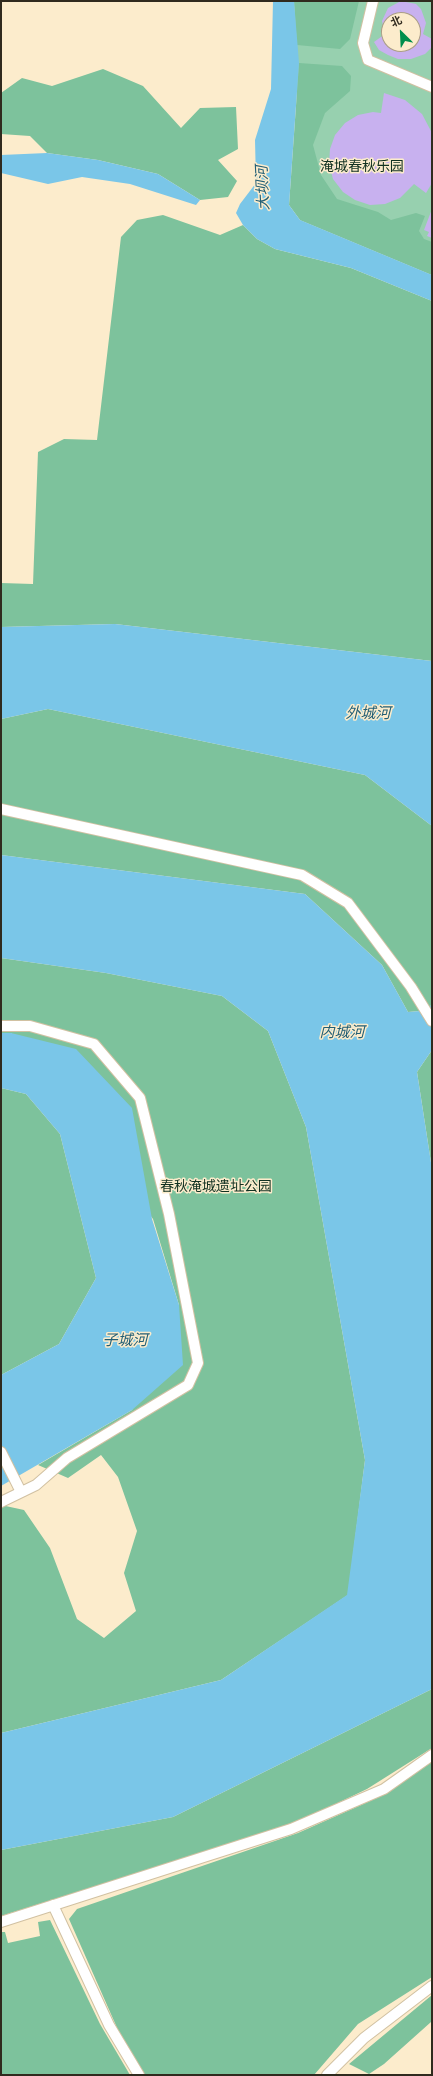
<!DOCTYPE html>
<meta charset="utf-8">
<style>
body{margin:0}
#map{position:relative;width:433px;height:2076px;overflow:hidden;background:#fceccc;font-family:"Nunito Sans","Noto Sans SC",sans-serif}
canvas{display:block}
.frame{position:absolute;inset:0;border:2px solid #302a1e;pointer-events:none}
.north{position:absolute;left:381px;top:12px;width:40px;height:40px;box-sizing:border-box;background:#fceccc;border:1px solid #aa9e86;border-radius:50%;rotate:336deg;font-size:11px;font-weight:700;line-height:16px;text-align:center;color:#302a1e}
.north::after{content:'';display:block;margin:auto;width:14px;height:18px;background:#008e4d;clip-path:polygon(50% 0,100% 100%,50% 72%,0 100%)}
</style>
<div id="map">
<canvas width="433" height="2076"></canvas>
<div class="frame"></div>
<div class="north">北</div>
</div>
<script>
const c = document.querySelector('canvas').getContext('2d');
c.lineJoin = 'round';
function paint(path, color) { c.fillStyle = color; c.fill(path, 'evenodd'); }
const shape = rows => new Path2D(rows.map(r => 'M' + r).join(''));
function strokePath(path, color, width, dash) { c.strokeStyle = color; c.lineWidth = width; c.lineCap = dash ? 'butt' : 'round'; c.setLineDash(dash || []); c.stroke(path); }
function write(font, color, halo, rows, align = 'center') {
  c.font = font + ' "Nunito Sans","Noto Sans SC",sans-serif'; c.lineWidth = 3; c.setLineDash([]); c.textBaseline = 'middle'; c.strokeStyle = halo; c.fillStyle = color; for (const [text, x, y, turn = 0] of rows) {
    c.save(); c.translate(x, y); c.rotate((+turn || 0) * Math.PI / 180); c.textAlign = isNaN(turn) ? turn : align; if (halo) c.strokeText(text, 0, 0); c.fillText(text, 0, 0); c.restore();
  }
}
paint(shape([
 [294,1,432,1,432,275,300,220],
 [389,20,413,20,413,44,389,44]
]), '#97d0af');
paint(shape([
 [294,1,359,1,350,39,340,49,297,45],
 [299,63,342,66,351,76,350,91,325,113,313,145,321,175,337,199,378,212,391,220,416,213,425,216,419,231,424,239,432,242,432,275,300,220,289,205],
 [103,69,143,86,181,128,200,108,236,107,238,149,218,160,237,181,228,197,200,200,158,174,98,160,47,153,30,136,1,134,1,93,22,78,52,86],
 [163,215,220,235,243,225,257,239,275,249,351,268,432,301,432,661,115,624,1,627,1,583,33,584,38,452,64,439,97,440,121,237,137,220],
 [48,709,365,775,432,826,432,1005,420,1011,408,1012,382,965,305,894,1,855,1,719],
 [1,958,106,973,222,996,268,1031,306,1127,365,1460,348,1595,221,1680,1,1733,1,1505,24,1510,50,1548,77,1619,104,1638,136,1611,124,1573,137,1531,118,1477,101,1455,68,1478,38,1465,132,1410,179,1305,153,1219,11,1033,1,1033],
 [432,1050,432,1169,417,1072],
 [1,1088,26,1094,60,1134,96,1278,59,1344,1,1375],
 [432,1689,432,1748,367,1789,296,1823,1,1916,1,1850,173,1817],
 [432,1760,432,1977,358,2024,314,2075,145,2075,118,2030,69,1919,77,1909,298,1833,388,1793],
 [50,1920,100,2024,130,2075,1,2075,1,1932,5,1932,8,1943,40,1936,38,1922],
 [432,1995,432,2023,431,2022,384,2064,369,2074,349,2064]
]), '#7dc29c');
paint(shape([
 [273,1,294,1,299,63,289,205,300,220,432,275,432,301,351,268,275,249,257,239,243,225,236,213,240,204,256,183,255,140,271,89],
 [47,153,98,160,158,174,200,200,196,205,130,184,82,177,48,184,1,173,1,155],
 [115,624,432,661,432,826,365,775,48,709,1,719,1,627],
 [1,855,305,894,382,965,408,1012,420,1011,432,1005,432,1050,417,1072,432,1169,432,1689,173,1817,1,1850,1,1733,221,1680,347,1595,365,1460,306,1127,268,1031,222,996,106,973,1,958],
 [1,1033,11,1033,76,1049,132,1108,152,1219,179,1305,183,1365,132,1410,1,1486,1,1375,59,1344,96,1278,60,1134,26,1094,1,1088]
]), '#7ac6e8');
paint(shape([
 [401,1,416,4,421,9,426,23,423,34,432,39,431,48,425,54,411,59,398,59,388,55,379,50,374,42,385,34,382,21,388,8],
 [389,20,413,20,413,44,389,44],
 [384,93,405,100,422,114,432,133,432,183,426,193,414,184,400,198,385,204,370,205,355,200,343,192,333,179,329,164,330,149,335,135,345,123,358,115,373,112,381,113],
 [432,209,432,238,427,236,429,232,424,230]
]), '#c8b1ef');
const lane = shape([
 [373,1,363,43,368,60,432,87],
 [1,809,302,875,348,903,411,987,432,1021],
 [1,1026,30,1026,94,1044,140,1098,169,1214,198,1363,188,1385,67,1458,36,1485,1,1502],
 [1,1452,21,1492],
 [53,1905,109,2025,139,2075],
 [1,1922,291,1829,384,1789,432,1755],
 [327,2075,364,2038,432,1986]
]);
strokePath(lane, '#d1c1a2', 12);
strokePath(lane, '#fff', 10);
write('14px', '#113121', '#fceccc', [
 ["淹城春秋乐园",362,168],
 ["春秋淹城遗址公园",216,1188]
]);
write('italic 15px', '#215e75', '#fceccc', [
 ["大坝河",264,188,-93],
 ["外城河",368,714],
 ["内城河",342,1033],
 ["子城河",125,1341]
]);
</script>
